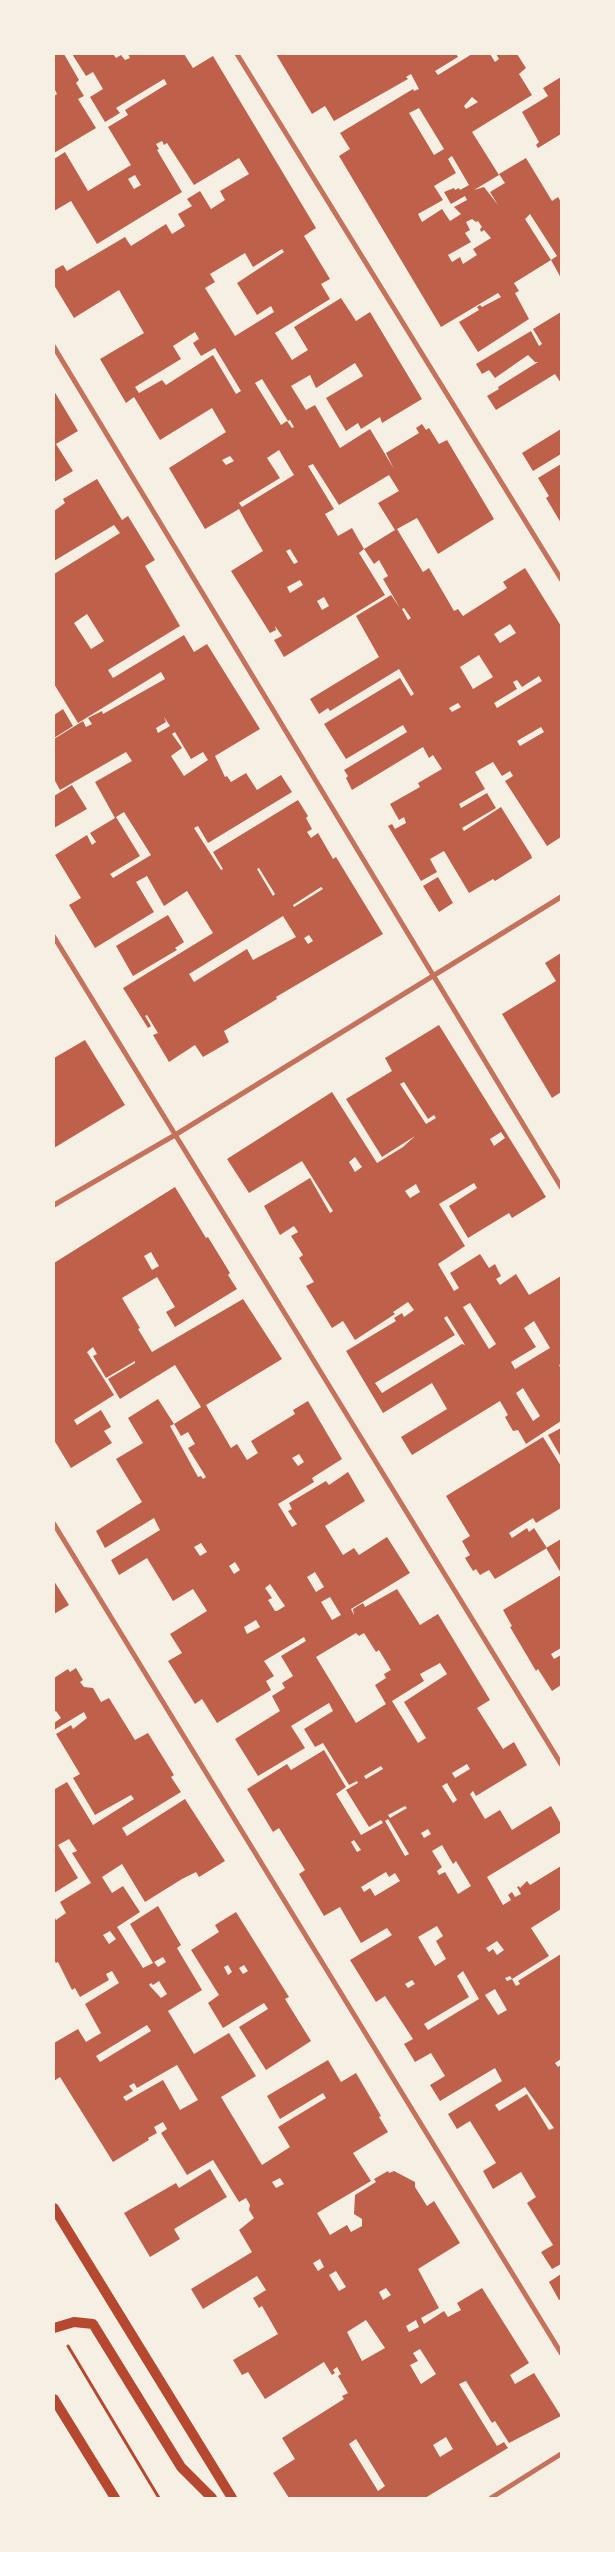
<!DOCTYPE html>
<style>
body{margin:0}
#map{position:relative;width:615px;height:2552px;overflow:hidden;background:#f6efe4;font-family:"Work Sans",sans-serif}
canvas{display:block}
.frame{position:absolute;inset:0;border:55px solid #f6efe4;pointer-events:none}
</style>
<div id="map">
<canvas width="615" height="2552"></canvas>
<div class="frame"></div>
</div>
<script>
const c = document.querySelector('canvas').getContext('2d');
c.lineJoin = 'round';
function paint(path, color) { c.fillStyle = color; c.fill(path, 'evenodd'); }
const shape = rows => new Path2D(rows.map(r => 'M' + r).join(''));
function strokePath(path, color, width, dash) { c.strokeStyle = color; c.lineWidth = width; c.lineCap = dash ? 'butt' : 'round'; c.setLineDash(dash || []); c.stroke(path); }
paint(shape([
 [54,54,64,54,79,80,76,83,84,96,78,99,96,128,54,153,54,96,57,94,54,88],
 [72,54,113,54,116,58,121,55,125,60,130,58,128,54,184,54,193,68,213,56,316,228,304,236,330,279,321,284,330,299,275,333,292,360,308,350,294,327,341,298,356,321,370,312,422,399,382,423,380,417,361,429,358,423,346,431,326,398,363,376,355,363,316,388,310,375,291,386,306,410,315,405,340,448,370,429,394,469,386,453,419,433,416,428,422,424,426,430,429,428,439,444,447,440,494,519,438,554,417,518,397,529,423,572,429,568,454,611,458,609,463,616,507,588,503,582,525,568,561,626,561,837,547,846,505,781,513,776,510,771,502,776,493,762,475,772,485,789,459,804,461,808,487,793,496,808,462,828,464,831,501,807,531,855,532,858,495,881,493,879,469,893,444,851,430,859,437,872,421,881,388,826,392,824,395,829,406,823,404,817,399,820,390,804,420,787,418,783,442,769,433,755,429,758,423,747,352,790,346,778,348,776,344,770,407,732,403,725,346,759,324,724,400,678,411,696,414,694,399,669,330,711,328,708,319,714,310,699,379,657,356,616,391,595,400,608,383,579,388,576,379,560,374,564,364,549,359,553,385,595,284,657,274,640,282,636,275,626,276,630,270,633,231,571,263,551,246,522,239,509,205,529,169,468,226,432,212,408,160,440,134,397,126,403,100,359,144,333,119,290,74,318,54,285,54,270,63,265,67,271,125,237,131,246,166,224,172,234,185,226,178,214,192,206,187,199,200,191,211,209,225,200,220,191,249,174,239,158,194,185,167,143,164,145,162,141,156,144,159,149,157,150,182,192,97,244,71,201,54,211,54,159,65,152,88,191,131,165,108,127,128,115,125,110,167,84,164,79,116,108,120,113,105,122,90,97,103,89,93,72,86,76],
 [135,175,141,185,134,189,128,179],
 [282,249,284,252,237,283,257,315,271,306,274,312,235,336,205,288,215,282,210,274,245,253,253,267],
 [195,332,199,339,193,343,201,356,215,348,241,391,236,394,213,355,166,385,162,380,139,393,135,387,181,359,173,346],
 [262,379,288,421,290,420,294,427,292,428,287,421,281,425,255,383],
 [279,450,294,475,242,507,239,503,280,478,267,458],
 [230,456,234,461,226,465,222,460],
 [313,464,339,505,389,475,399,491,378,503,395,530,364,549,352,528,338,536,325,514,334,509,308,466],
 [290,549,298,562,294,564,286,551],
 [300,580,303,585,290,593,287,587],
 [324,597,329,606,322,610,317,601],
 [404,608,411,618,408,620,402,609],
 [510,624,516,633,500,643,494,634],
 [479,655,493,677,473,689,460,667],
 [539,676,542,681,497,708,494,703,517,689,513,682,517,680,522,687],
 [458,703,461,707,452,712,449,708],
 [541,727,544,732,520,746,517,741],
 [276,54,456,54,458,57,435,71,438,75,472,54,490,54,495,62,499,59,496,54,517,54,526,68,519,74,532,95,472,132,499,175,474,190,484,187,498,205,490,192,505,183,499,174,526,158,552,201,558,197,561,202,561,278,551,260,514,283,519,291,515,293,529,319,478,352,459,322,479,310,477,307,480,305,482,307,501,297,498,293,441,327,339,156,350,149,340,133,413,89,414,91,419,89,411,74,406,77,408,79,334,121,325,106,312,114],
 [472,97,478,102,466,109,464,106],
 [419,108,444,149,434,155,409,113],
 [452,156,469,185,460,190,459,188,455,190,454,188,444,192,451,204,465,196,467,200,454,207,461,214,450,221,442,209,422,222,418,214,443,200,434,186,456,173,448,159],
 [530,214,557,256,551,260,525,219],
 [472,219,476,222,478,221,482,227,480,229,481,232,484,230,491,238,473,249,477,255,463,264,460,257,452,262,448,255,471,242,465,233,470,230,466,222],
 [561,77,561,134,538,148,536,145,539,142,522,112,548,96,543,88],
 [561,312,561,383,555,374,496,410,487,396,499,389,498,387,538,362,535,362,528,355,495,378,489,370,482,374,476,364,531,331,539,346,542,344,533,329],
 [54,391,78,431,56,444,73,471,54,482],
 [561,429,561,454,533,471,522,453],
 [561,464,561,523,546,498,549,496,538,478],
 [97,479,122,520,128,516,155,560,145,566,180,626,108,670,113,678,184,635,194,652,207,644,260,729,215,756,225,777,227,776,231,782,246,773,257,790,281,775,292,792,208,843,198,826,194,828,221,870,223,869,213,852,298,800,308,816,306,818,312,829,307,832,311,838,318,833,333,859,336,857,383,934,276,997,277,999,224,1031,229,1042,203,1057,195,1045,169,1062,153,1035,158,1033,147,1015,145,1016,151,1026,148,1028,123,988,213,933,187,891,164,906,147,876,136,882,154,912,95,948,69,905,81,898,55,855,87,835,92,845,96,842,90,833,115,818,95,782,132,761,126,752,60,790,54,779,54,739,83,721,86,727,92,724,88,718,102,711,103,714,165,679,161,672,78,723,54,684,54,574,120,533,114,525,54,561,54,511,65,503,63,499],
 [87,614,104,641,91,649,74,623],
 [164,717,170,726,158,733,156,728,166,722],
 [175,732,191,759,203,752,208,760,184,776,171,756,182,748,172,734],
 [124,812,151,855,113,878,110,874,140,856,116,817],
 [259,868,275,894,273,896,257,869],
 [321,887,323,889,294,907,293,905],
 [283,916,296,937,253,960,247,949,194,982,189,974],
 [309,935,313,941,308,944,304,938],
 [63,709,73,726,54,738,54,715],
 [72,785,87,809,54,828,54,796],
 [438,877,453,903,439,912,423,886],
 [168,915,184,942,175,948,177,950,133,976,116,946],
 [561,953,561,1092,552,1098,502,1014,556,981,545,963],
 [439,1025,546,1197,512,1218,509,1213,468,1238,449,1206,477,1188,474,1183,439,1204,465,1246,438,1264,454,1291,459,1288,450,1273,480,1254,489,1268,495,1264,501,1276,496,1279,500,1285,516,1274,529,1295,561,1276,561,1364,559,1365,561,1369,561,1421,526,1444,518,1430,513,1431,505,1417,508,1415,500,1401,412,1455,401,1437,447,1409,432,1383,383,1413,346,1351,396,1321,394,1318,402,1313,404,1317,414,1310,408,1302,393,1312,395,1314,355,1340,343,1321,332,1328,306,1286,314,1282,299,1258,303,1255,291,1236,298,1232,294,1226,280,1235,264,1206,310,1178,330,1213,333,1211,302,1161,249,1193,227,1159,332,1092,377,1163,403,1147,415,1136,382,1157,346,1099,392,1071,385,1058],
 [404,1082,428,1119,434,1115,436,1118,426,1124,400,1084],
 [501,1132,505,1138,494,1146,490,1139],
 [355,1157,362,1167,355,1172,349,1162],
 [416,1184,420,1192,410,1198,405,1191],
 [470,1303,496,1344,489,1349,463,1307],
 [447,1316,465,1345,462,1344,382,1393,375,1383,455,1335,444,1318],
 [534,1321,550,1348,515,1369,511,1362,536,1347,524,1328],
 [523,1388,540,1416,533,1421,516,1393],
 [85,1040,125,1105,54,1148,54,1058],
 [175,1187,206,1238,208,1237,230,1273,228,1275,237,1289,175,1327,166,1312,175,1307,157,1277,122,1298,140,1328,138,1329,152,1352,243,1299,282,1359,206,1405,231,1448,237,1444,247,1460,258,1453,251,1441,295,1414,293,1410,308,1401,342,1459,312,1478,314,1482,278,1504,292,1527,297,1524,288,1511,292,1509,289,1503,326,1481,329,1485,348,1472,365,1501,325,1526,343,1555,354,1548,359,1555,387,1537,410,1573,351,1609,354,1615,353,1609,363,1603,365,1607,397,1589,420,1625,438,1614,490,1700,477,1708,503,1749,514,1742,527,1765,476,1796,473,1791,470,1794,485,1819,500,1810,512,1830,551,1806,561,1824,561,1832,487,1877,503,1905,511,1900,508,1895,512,1892,515,1897,521,1894,517,1887,519,1886,520,1888,527,1881,530,1885,561,1866,561,1909,531,1928,549,1956,512,1979,510,1976,505,1978,507,1981,512,1979,516,1986,520,1984,518,1981,561,1954,561,2059,555,2063,558,2067,561,2065,561,2264,552,2269,541,2252,553,2245,527,2203,536,2197,521,2172,493,2189,483,2171,496,2163,470,2121,457,2129,448,2114,502,2081,495,2068,440,2101,430,2085,445,2076,431,2053,415,2062,404,2044,413,2039,385,1996,376,2002,350,1960,392,1935,387,1928,361,1943,340,1907,324,1916,299,1874,305,1870,279,1828,273,1832,247,1789,287,1764,291,1770,324,1750,346,1787,336,1794,361,1835,383,1823,381,1820,369,1827,346,1790,358,1783,357,1781,349,1785,323,1743,315,1747,304,1729,333,1711,329,1703,291,1726,305,1748,258,1776,235,1739,280,1711,272,1696,285,1688,282,1683,293,1676,281,1656,306,1641,304,1637,264,1661,274,1676,266,1681,271,1690,217,1723,202,1699,195,1704,168,1661,182,1653,170,1634,207,1611,193,1589,173,1601,147,1558,119,1575,111,1560,160,1530,154,1518,105,1548,96,1531,142,1502,116,1459,143,1443,128,1418,158,1399,174,1424,170,1426,198,1477,201,1476,203,1479,206,1477,188,1448,195,1444,188,1432,181,1436,174,1424,201,1407,175,1365,120,1399,108,1379,135,1363,135,1361,106,1378,93,1356,97,1354,93,1347,87,1352,114,1395,74,1420,77,1425,101,1410,111,1427,104,1431,112,1443,71,1468,54,1440,54,1263],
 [151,1252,159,1266,152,1270,144,1256],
 [299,1454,304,1462,298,1466,292,1458],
 [201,1543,207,1552,200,1556,194,1547],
 [235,1562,240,1570,234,1574,229,1566],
 [315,1572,324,1587,316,1592,307,1577],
 [270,1584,285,1606,277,1611,275,1611,268,1600,272,1598,265,1588],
 [330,1597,341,1615,332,1620,321,1602],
 [256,1620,260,1627,247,1634,244,1627],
 [356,1633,359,1636,364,1633,376,1652,379,1650,391,1670,384,1674,386,1678,375,1685,386,1704,356,1723,316,1657],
 [440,1663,447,1674,404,1702,426,1738,418,1743,392,1701,424,1681,420,1674],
 [467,1764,470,1769,455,1778,452,1773],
 [381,1766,383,1769,366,1779,364,1776],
 [447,1783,457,1800,453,1803,442,1786],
 [405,1806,407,1808,390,1818,388,1815],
 [388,1819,409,1854,405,1856,385,1821],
 [428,1829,431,1834,424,1838,421,1833],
 [354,1840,361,1850,357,1852,351,1842],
 [442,1845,453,1864,456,1861,471,1886,458,1894,445,1872,439,1875,437,1871,442,1867,432,1851],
 [386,1872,389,1877,395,1873,400,1881,375,1896,370,1888,364,1892,361,1887],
 [437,1926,443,1936,436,1941,446,1959,435,1966,418,1937],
 [497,1941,504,1950,497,1955,493,1949,489,1952,486,1948],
 [463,1971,479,1999,428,2030,424,2024,469,1997,457,1976],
 [412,1980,415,1984,408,1988,405,1984],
 [495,1989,507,2010,498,2015,485,1995],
 [525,2087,554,2128,549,2130,527,2094,499,2111,495,2105],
 [561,1428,561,1457,548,1435],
 [543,1437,561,1466,561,1508,536,1523,533,1518,509,1533,512,1538,527,1528,529,1532,534,1528,547,1548,495,1579,489,1570,480,1575,476,1569,473,1571,465,1558,470,1555,462,1541,470,1536,446,1496],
 [561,1539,561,1573,546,1548],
 [561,1575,561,1648,551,1654,554,1659,561,1655,561,1685,552,1691,538,1669,536,1671,510,1627,512,1626,503,1610],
 [54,1581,69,1605,54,1614],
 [76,1668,83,1680,80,1682,84,1687,93,1688,101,1702,109,1698,135,1740,148,1733,174,1775,171,1777,181,1792,122,1828,127,1836,185,1799,225,1861,199,1877,196,1872,182,1879,145,1902,122,1864,102,1877,112,1893,123,1886,140,1912,117,1927,143,1968,153,1963,130,1924,158,1906,181,1945,177,1948,202,1990,168,2011,194,2054,229,2033,256,2076,221,2097,262,2165,290,2147,278,2127,326,2098,323,2093,280,2119,267,2096,328,2060,341,2082,356,2073,381,2116,379,2117,388,2132,353,2153,371,2181,317,2213,330,2235,347,2225,351,2232,362,2226,362,2219,354,2214,355,2195,376,2182,374,2179,388,2171,389,2173,394,2171,415,2182,415,2187,427,2206,434,2201,460,2243,418,2269,439,2308,421,2318,424,2324,444,2311,448,2317,461,2310,457,2303,482,2288,529,2363,510,2375,515,2384,534,2373,561,2416,509,2443,495,2421,492,2423,466,2381,459,2384,497,2446,504,2442,508,2448,425,2498,289,2498,273,2473,295,2459,282,2438,344,2399,342,2396,348,2393,338,2376,341,2374,337,2367,333,2370,335,2373,332,2375,324,2362,265,2399,248,2372,242,2375,233,2360,278,2334,262,2306,259,2308,253,2298,266,2290,257,2276,203,2309,191,2289,252,2252,239,2230,254,2218,249,2210,250,2205,246,2198,239,2202,213,2160,187,2175,161,2133,167,2129,163,2122,154,2127,157,2133,148,2138,149,2140,113,2162,60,2077,54,2081,54,2043,78,2029,86,2042,101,2033,85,2004,119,1983,112,1971,106,1974,109,1980,80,1997,75,1988,72,1990,58,1962,56,1963,54,1960,54,1916,56,1920,66,1913,60,1902,91,1883,72,1853,77,1851,69,1839,58,1845,78,1878,54,1893,54,1787,55,1789,67,1782,93,1825,134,1799,131,1795,95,1815,73,1778,80,1774,56,1734,71,1725,73,1729,87,1718,84,1712,54,1730,54,1723,61,1718,56,1711,54,1712,54,1678,68,1669,70,1672],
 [110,1931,116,1939,109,1944,103,1935],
 [163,1957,166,1962,158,1967,154,1962],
 [159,1981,167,1994,161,1998,149,1985,151,1983,153,1985],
 [147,2025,151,2031,100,2062,96,2056],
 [177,2065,198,2100,180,2110,163,2080,126,2101,123,2097,133,2091,129,2086,134,2083,137,2088],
 [280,2178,284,2184,276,2188,272,2182],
 [320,2259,324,2267,318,2271,313,2263],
 [336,2271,346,2287,339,2291,329,2275],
 [386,2288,391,2295,383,2300,379,2292],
 [366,2320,385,2348,362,2361,347,2332],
 [416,2320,419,2327,409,2332,406,2326],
 [420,2349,436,2374,421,2384,410,2365,418,2361,413,2353],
 [446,2437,453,2449,440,2457,433,2445],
 [356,2439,385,2486,378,2491,349,2444],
 [236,1912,289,1997,285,1999,311,2041,266,2070,239,2027,268,2009,264,2003,223,2028,208,2003,219,1995,191,1950,219,1932,215,1925],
 [228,1965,232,1972,228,1975,224,1967],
 [244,1965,248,1971,243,1974,239,1968],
 [210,2169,227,2197,174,2229,180,2239,150,2257,124,2213,176,2183,179,2188],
 [561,2274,561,2299,559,2300,549,2282]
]), '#bf614a');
strokePath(shape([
 [68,2346,159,2498]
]), '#b5482f', 3);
strokePath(shape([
 [237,54,561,579],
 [54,347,561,1187],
 [54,937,561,1764],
 [54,1205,175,1135,561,897],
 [54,1524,561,2353],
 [491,2498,561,2454]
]), '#c5725c', 5);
strokePath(shape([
 [54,2208,232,2498],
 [54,2328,74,2322,93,2324,181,2467,212,2498],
 [54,2399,115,2498]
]), '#b5482f', 10);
</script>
